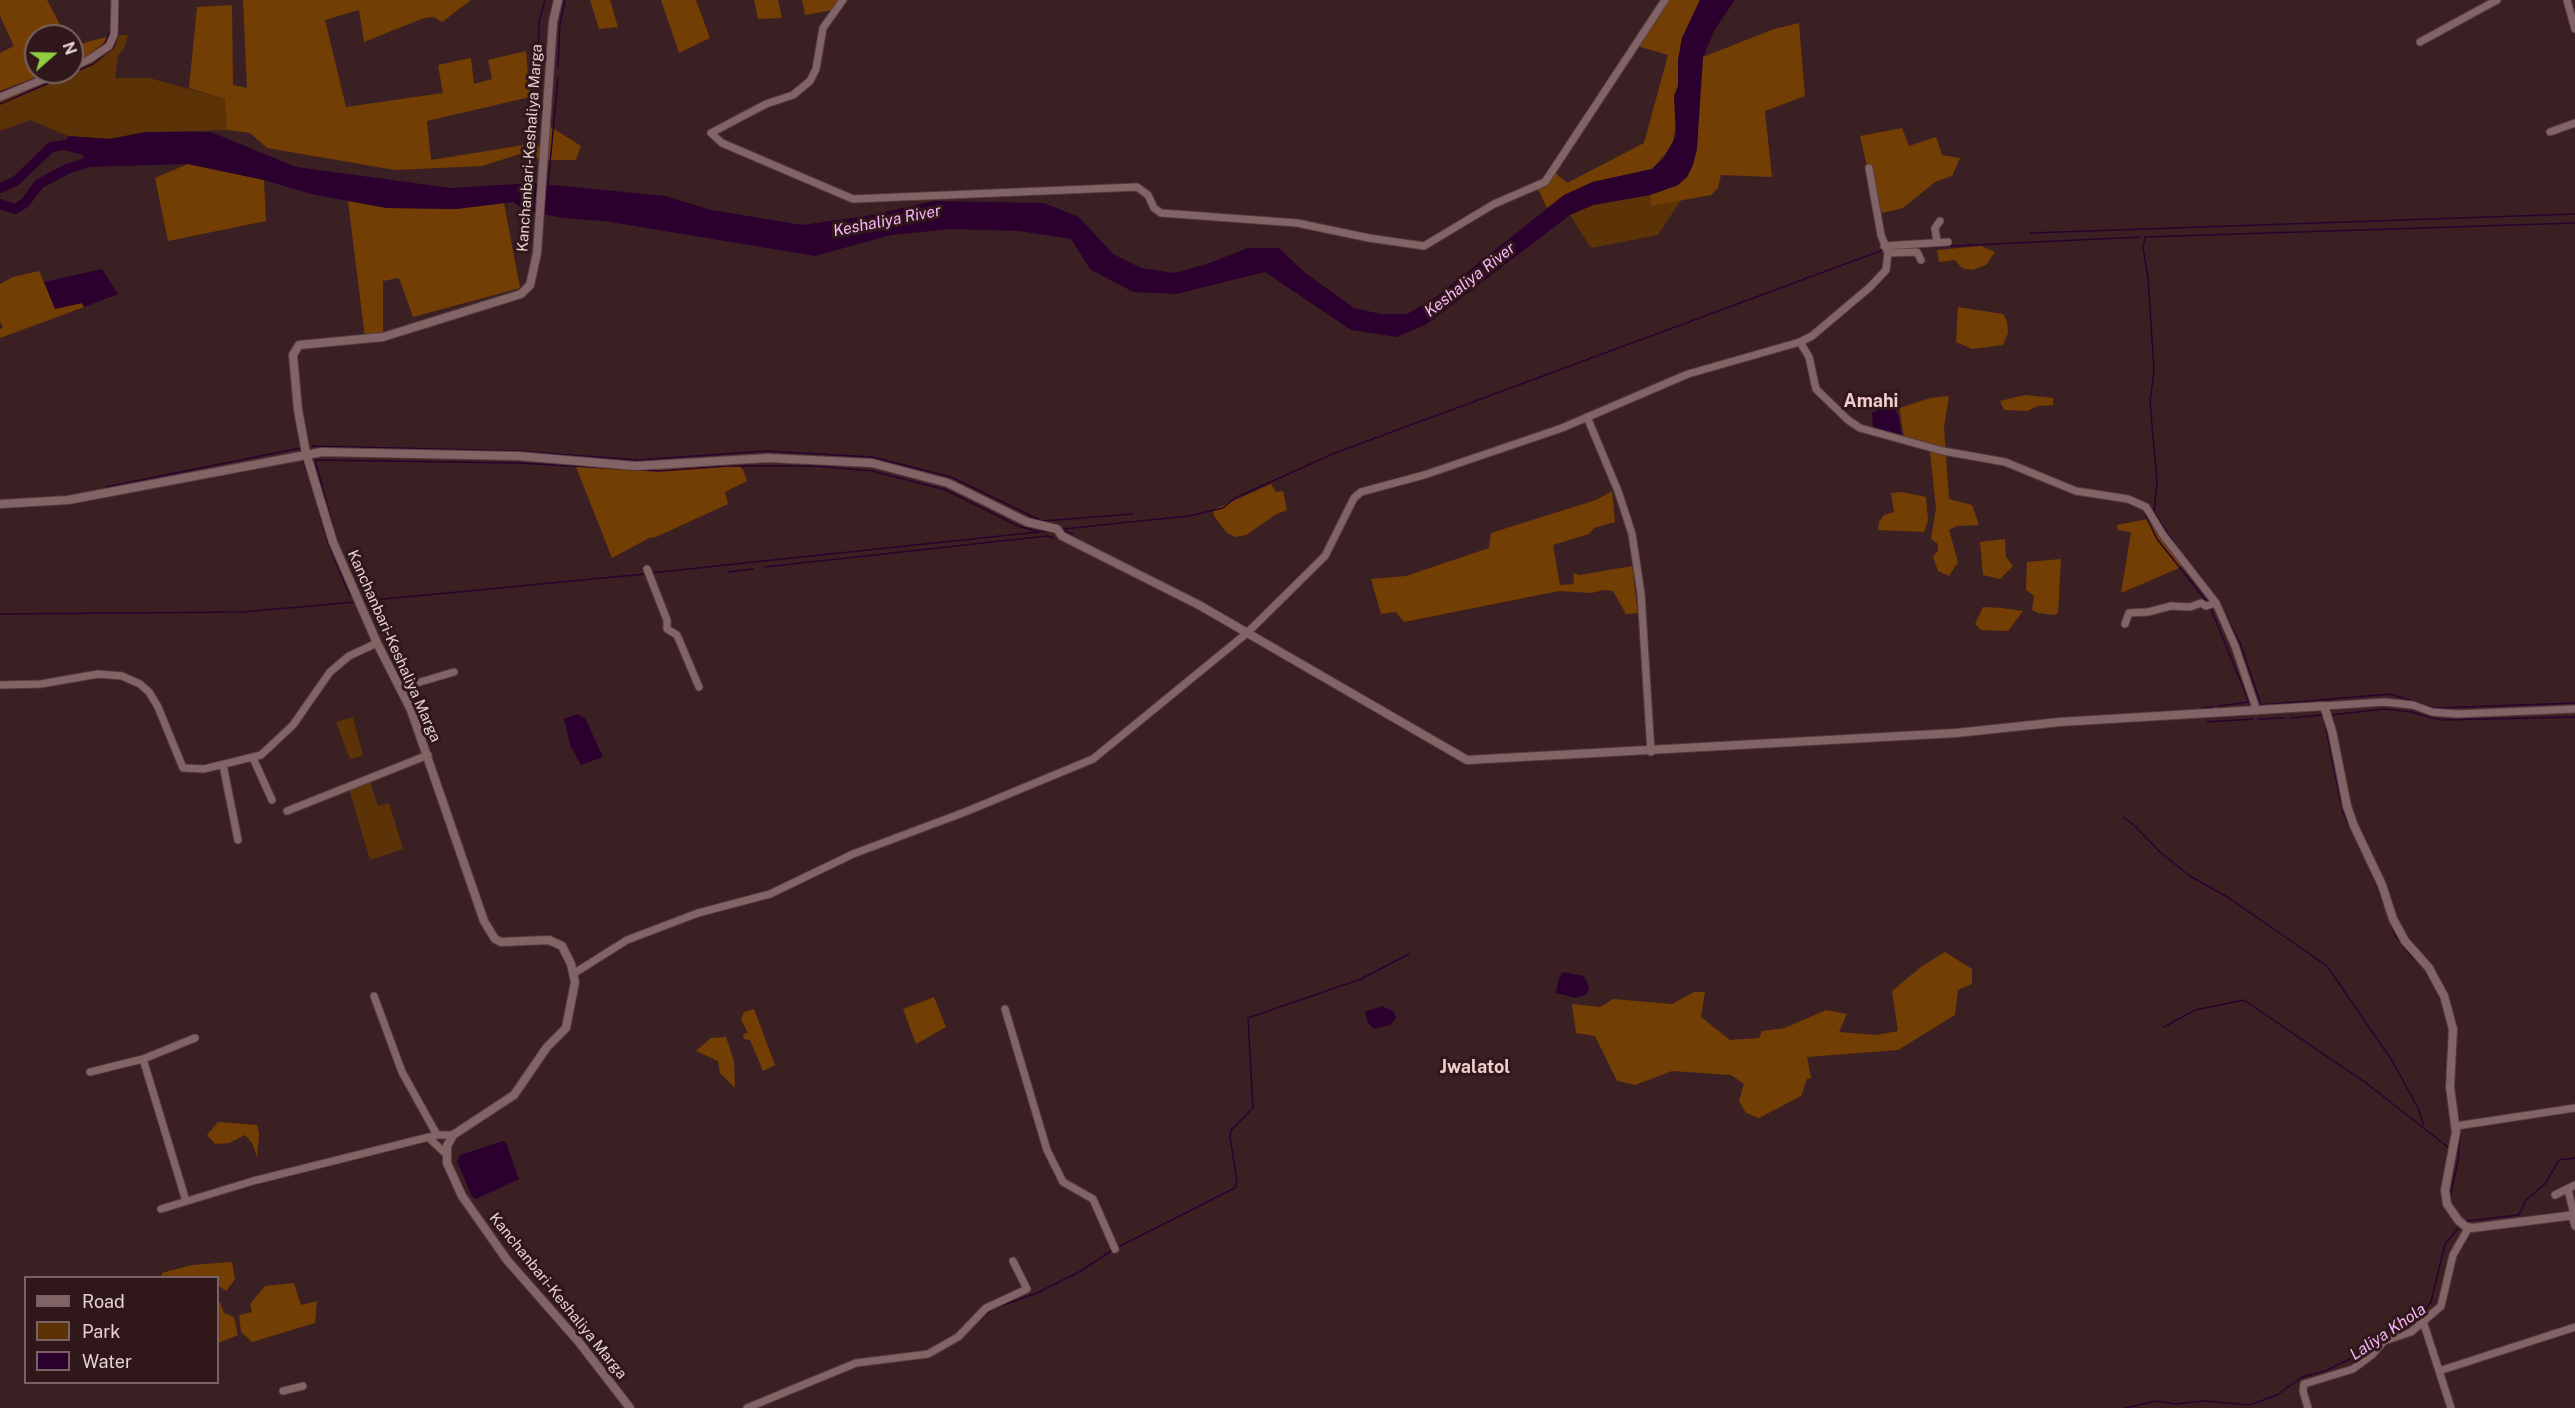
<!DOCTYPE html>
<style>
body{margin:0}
#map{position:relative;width:2575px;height:1408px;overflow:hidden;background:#3b2023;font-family:"Public Sans",sans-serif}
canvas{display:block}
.legend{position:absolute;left:24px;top:1276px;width:195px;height:108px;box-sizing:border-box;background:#30171a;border:2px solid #786264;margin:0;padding:8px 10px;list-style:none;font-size:18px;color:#e5d2d3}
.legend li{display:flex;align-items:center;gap:12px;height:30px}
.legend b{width:30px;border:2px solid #786264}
.north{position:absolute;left:24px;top:24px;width:60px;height:60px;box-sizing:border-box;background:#30171a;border:2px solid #786264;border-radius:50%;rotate:70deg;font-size:16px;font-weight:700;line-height:24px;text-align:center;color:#e5d2d3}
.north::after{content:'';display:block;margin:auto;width:21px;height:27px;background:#90cd41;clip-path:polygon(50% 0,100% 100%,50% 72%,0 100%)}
</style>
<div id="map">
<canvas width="2575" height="1408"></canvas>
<ul class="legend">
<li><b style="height:8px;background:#836466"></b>Road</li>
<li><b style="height:16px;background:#5c3207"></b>Park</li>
<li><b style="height:16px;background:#2b002e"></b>Water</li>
</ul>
<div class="north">N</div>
</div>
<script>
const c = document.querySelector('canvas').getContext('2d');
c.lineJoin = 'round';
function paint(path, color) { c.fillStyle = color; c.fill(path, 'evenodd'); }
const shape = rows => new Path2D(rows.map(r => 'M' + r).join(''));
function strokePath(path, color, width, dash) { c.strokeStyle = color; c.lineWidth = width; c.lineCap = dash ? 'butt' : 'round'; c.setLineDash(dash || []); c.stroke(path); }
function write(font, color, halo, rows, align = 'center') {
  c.font = font + ' "Public Sans",sans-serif'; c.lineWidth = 6; c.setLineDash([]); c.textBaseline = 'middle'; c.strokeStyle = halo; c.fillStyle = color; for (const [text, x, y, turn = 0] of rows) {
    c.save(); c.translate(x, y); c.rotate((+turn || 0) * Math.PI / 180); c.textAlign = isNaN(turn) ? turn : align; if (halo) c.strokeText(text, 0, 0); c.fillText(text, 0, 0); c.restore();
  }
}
paint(shape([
 [114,35,128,35,124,49,118,55,115,78,149,78,226,99,227,130,145,132,110,139,68,136,30,120,0,131,0,97,61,72,72,72,72,67],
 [1650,195,1651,206,1681,200,1658,235,1591,248,1570,215,1593,205],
 [353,717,363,756,350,759,336,722],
 [370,782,378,806,389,803,403,849,370,860,349,789]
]), '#5c3207');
paint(shape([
 [0,0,47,0,66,36,36,36,36,72,61,72,0,97,0,53,14,46,0,16],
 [243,0,471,0,442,22,434,17,424,18,364,42,359,10,325,20,346,107,443,93,438,65,471,58,474,84,492,79,488,60,526,51,530,97,427,121,431,160,524,145,545,146,546,124,581,146,576,160,544,160,520,154,482,166,395,170,267,148,250,133,227,130,225,99,189,88,197,7,232,5,233,85,247,88],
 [590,0,610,0,618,27,599,29],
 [661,0,696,0,710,38,679,53],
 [754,0,778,0,782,18,758,19],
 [802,0,843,0,838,9,805,15],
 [1665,0,1700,0,1682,38,1678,61,1678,86,1674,96,1677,121,1672,146,1652,169,1592,182,1564,195,1547,208,1539,191,1531,188,1545,182,1552,170,1567,183,1644,143,1668,55,1634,45],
 [1799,23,1805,96,1765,111,1772,177,1721,175,1718,188,1711,195,1651,206,1650,195,1678,185,1693,165,1703,57,1774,29],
 [114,35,109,46,72,67,72,46],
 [1902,128,1909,146,1936,137,1942,155,1960,158,1952,176,1935,182,1903,208,1878,214,1860,136],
 [188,164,264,180,266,221,168,241,155,178],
 [348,201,387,208,456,209,504,203,520,288,413,317,399,278,383,281,383,337,365,338],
 [1981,246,1995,252,1986,265,1972,270,1962,268,1955,260,1939,262,1937,250],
 [39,271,55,308,82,303,84,307,0,338,0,329,3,327,0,322,0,284,13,277],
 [1958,307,2003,314,2007,321,2008,333,2003,345,1972,349,1956,342],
 [2025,395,2053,398,2053,405,2038,406,2027,411,2004,410,2000,401],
 [1949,396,1944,427,1949,499,1972,505,1979,525,1957,526,1949,530,1958,562,1949,576,1938,571,1933,556,1938,551,1938,544,1931,539,1936,508,1930,452,1925,443,1904,438,1900,412,1900,408,1930,398],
 [734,461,743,470,747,481,725,492,728,504,656,537,649,538,612,558,574,462,636,466],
 [1271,484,1276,492,1283,491,1287,510,1275,515,1246,535,1236,537,1227,533,1214,516,1213,510],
 [1612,491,1615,522,1594,528,1589,534,1553,545,1560,585,1574,584,1573,573,1580,575,1632,566,1638,613,1626,614,1613,591,1604,590,1591,593,1559,591,1404,622,1396,612,1381,614,1371,579,1406,576,1489,548,1491,533,1596,500],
 [1902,492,1926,497,1928,521,1924,532,1878,530,1879,522,1884,515,1894,512,1891,493],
 [2153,518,2186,565,2121,593,2131,532,2118,530,2117,525],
 [2005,539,2006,557,2013,566,2000,579,1983,575,1980,542],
 [2061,559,2058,613,2054,615,2038,613,2032,610,2034,596,2026,590,2027,562],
 [1983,607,2002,608,2023,611,2008,631,1981,630,1975,624],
 [1945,952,1972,969,1972,984,1958,990,1955,1015,1898,1050,1807,1057,1811,1078,1807,1079,1801,1096,1759,1118,1746,1113,1739,1101,1744,1084,1731,1075,1672,1071,1635,1085,1617,1081,1595,1036,1576,1033,1572,1004,1600,1007,1613,999,1672,1004,1694,992,1705,992,1701,1017,1730,1040,1759,1038,1762,1031,1785,1028,1826,1010,1847,1014,1839,1032,1876,1035,1898,1031,1892,991,1921,967],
 [934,997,946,1027,916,1044,903,1009],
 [754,1009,775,1065,763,1071,750,1040,744,1039,743,1034,748,1033,741,1019,744,1012],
 [726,1037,734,1061,735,1088,720,1073,718,1061,696,1051,711,1038],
 [218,1122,257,1125,259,1134,257,1157,252,1143,245,1135,229,1143,215,1144,207,1135],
 [232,1262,235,1279,226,1291,218,1285,218,1278,161,1277,162,1273,192,1265],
 [294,1283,301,1305,317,1301,315,1323,252,1342,241,1332,239,1315,252,1312,250,1304,265,1286],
 [218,1302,220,1302,224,1313,234,1317,238,1335,218,1343]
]), '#733e03');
paint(shape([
 [1700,0,1735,0,1715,29,1703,57,1697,149,1693,165,1687,177,1678,185,1650,195,1593,205,1570,215,1427,324,1397,337,1351,330,1265,272,1176,294,1133,292,1090,269,1071,239,1019,231,952,229,891,235,815,256,604,221,563,218,526,211,513,202,456,209,387,208,311,194,264,180,188,164,84,167,83,155,64,150,68,136,110,139,145,132,211,132,296,167,451,188,533,183,665,196,711,210,802,225,867,216,934,201,1044,203,1079,217,1113,254,1141,268,1174,273,1207,264,1248,248,1279,248,1304,272,1354,308,1381,314,1407,314,1435,298,1564,195,1593,182,1652,169,1663,159,1676,136,1674,96,1678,86,1678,60,1682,38],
 [102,269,118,294,84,307,82,303,55,309,44,282],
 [1881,408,1895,410,1898,414,1902,436,1873,428,1872,413],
 [577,714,585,718,603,757,581,765,570,745,564,719],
 [1563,972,1584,976,1589,987,1587,994,1576,998,1556,993,1559,978],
 [1382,1006,1393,1011,1396,1018,1390,1025,1374,1029,1368,1023,1365,1012],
 [503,1141,506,1143,519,1179,476,1199,471,1195,457,1161,460,1155]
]), '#2b002e');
strokePath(shape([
 [94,52,105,43,111,28],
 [558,67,560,24,565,0],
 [538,76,539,22,545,0],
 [0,92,52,72],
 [0,104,93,64,113,48,118,36,119,0],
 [532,150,537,85],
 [548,185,558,78],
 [2030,233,2575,214],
 [1889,249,2140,237],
 [312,446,517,451,637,460,766,451,872,457,951,477,1042,521,1133,514],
 [303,461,310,480],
 [106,487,300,448],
 [318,508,328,543,350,596],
 [2145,514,2157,539,2208,603],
 [1063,529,1189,516,1223,508,1235,498,1335,453,1883,250],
 [1062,530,1073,534],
 [2180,552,2154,512,2157,481,2150,402,2154,370,2148,277,2143,248,2145,237,2575,223],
 [765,567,1047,536,1054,538],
 [728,572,753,569],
 [650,573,1048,531],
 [360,594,337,541,315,460,518,463,659,471,727,466,815,466,872,471,946,490,1018,526,1039,532],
 [363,601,645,574],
 [2218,601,2240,643,2261,705,2390,694,2435,708,2575,703],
 [2211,609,2249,702,2218,706],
 [0,614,242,612,356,602],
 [2203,708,2213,707],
 [2291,718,2321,715,2324,718,2341,803],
 [2258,719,2284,718],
 [2333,720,2331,715,2385,709,2411,712,2440,720,2575,717],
 [2207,722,2253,719],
 [2342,810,2363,855],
 [2123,817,2134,825,2161,853,2190,876,2229,898,2327,966,2393,1062,2418,1108,2424,1126],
 [2370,870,2376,883],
 [2379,890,2395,935,2410,955,2424,968],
 [2437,991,2442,1003],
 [2164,1027,2195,1010,2244,1000,2366,1083,2449,1148],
 [2455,1061,2456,1051],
 [2446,1075,2447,1098],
 [2458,1114,2459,1122],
 [2450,1197,2458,1161,2460,1134],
 [2467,1221,2519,1215,2525,1201,2545,1184,2559,1160,2575,1158],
 [1118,1247,1235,1188,1237,1182,1230,1137,1231,1130,1253,1108,1248,1018,1361,979,1409,954],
 [966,1333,992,1309,1037,1293,1079,1272,1111,1251],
 [2307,1387,2309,1401],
 [2125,1408,2156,1401,2176,1404,2204,1401,2250,1405,2277,1395,2302,1377,2325,1371,2350,1359,2386,1330,2412,1313,2426,1309,2431,1302,2445,1244,2460,1226]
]), '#2b002e', 1.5);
strokePath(shape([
 [0,188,16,181,51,147,78,143],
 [0,204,15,209,25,203,39,184,67,169,95,160]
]), '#2b002e', 10);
const minor = shape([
 [843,0,823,28,816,69,810,81,793,95,766,104,711,133,722,143,853,199,1137,187,1148,195,1154,208,1161,213,1297,223,1369,238,1424,246,1494,204,1545,182,1665,0],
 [2567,0,2575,29],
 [2420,42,2497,0],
 [72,67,90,59,109,46,114,35,115,0],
 [0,97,61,72],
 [2550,132,2575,123],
 [1937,242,1935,228,1940,221],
 [1884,246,1948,242],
 [1888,253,1917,252,1921,260],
 [1800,342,1809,357,1816,389,1848,420,1860,428,1943,451,2005,462,2076,491,2128,499,2146,507,2163,535,2216,603,2235,646,2257,711],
 [1587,417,1618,491,1632,534,1641,594,1651,752],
 [647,569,667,620,667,629,677,635,699,687],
 [2125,624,2129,613,2148,612,2171,606,2190,607,2201,603,2206,606,2216,603],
 [0,685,41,684,98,674,122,676,140,684,149,692,158,707,183,768,204,769,261,755,293,725,330,672,349,656,377,643],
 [400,688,454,672],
 [2324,706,2384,702,2413,705,2432,712,2457,714,2575,709],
 [253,758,272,800],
 [223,765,238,840],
 [287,811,428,755],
 [573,974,627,940,698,913,770,894,853,854,965,812,1093,759,1247,633,1325,556,1354,498,1361,492,1424,475,1562,428,1688,374,1800,342,1812,336,1870,287,1886,270,1888,253,1881,235,1869,168],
 [374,996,402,1072,437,1135],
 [1005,1009,1047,1150,1063,1182,1093,1199,1115,1249],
 [143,1059,186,1201],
 [90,1072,143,1059,195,1038],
 [2456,1126,2575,1108],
 [429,1138,446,1154],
 [2568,1189,2574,1215],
 [2555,1195,2575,1185],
 [161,1209,253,1181,437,1135,453,1135],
 [2572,1215,2575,1226],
 [2423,1321,2451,1408],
 [2439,1371,2575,1327],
 [283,1391,303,1386],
 [747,1408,856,1363,928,1354,958,1337,986,1308,1027,1289,1013,1261],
 [2308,1408,2303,1391,2304,1384,2353,1369,2372,1355,2384,1341,2411,1332,2441,1306,2453,1255,2469,1227]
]);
const tertiary = shape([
 [558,0,553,22,537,253,530,285,521,294,383,337,299,345,293,355,298,410,306,453,333,542,377,643,411,710,484,921,495,939,501,942,549,940,562,946,571,964,575,982,566,1028,547,1047,514,1095,453,1135,447,1146,447,1163,462,1196,507,1260,578,1341,630,1408],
 [0,504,68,500,322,452,518,456,636,466,768,458,872,463,948,483,1027,522,1057,529,1062,536,1199,605,1467,760,1956,733,2060,722,2324,706,2332,731,2347,806,2354,826,2382,885,2393,919,2405,941,2429,968,2444,996,2453,1029,2450,1087,2456,1132,2445,1190,2447,1204,2458,1220,2466,1227,2472,1228,2575,1215]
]);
strokePath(minor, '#543d40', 9);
strokePath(tertiary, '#543d40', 10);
strokePath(minor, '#836466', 7);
strokePath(tertiary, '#836466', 8);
write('15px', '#e5d2d3', '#30171a', [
 ["Kanchanbari-Keshaliya Marga",530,148,-86],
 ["Kanchanbari-Keshaliya Marga",394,646,66],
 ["Kanchanbari-Keshaliya Marga",558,1296,51]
]);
write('italic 16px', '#fab5fc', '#30171a', [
 ["Keshaliya River",887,221,-11],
 ["Keshaliya River",1470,280,-38],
 ["Laliya Khola",2388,1332,-34]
]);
write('bold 18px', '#f0cccf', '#30171a', [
 ["Amahi",1871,401],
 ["Jwalatol",1475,1067]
]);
</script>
